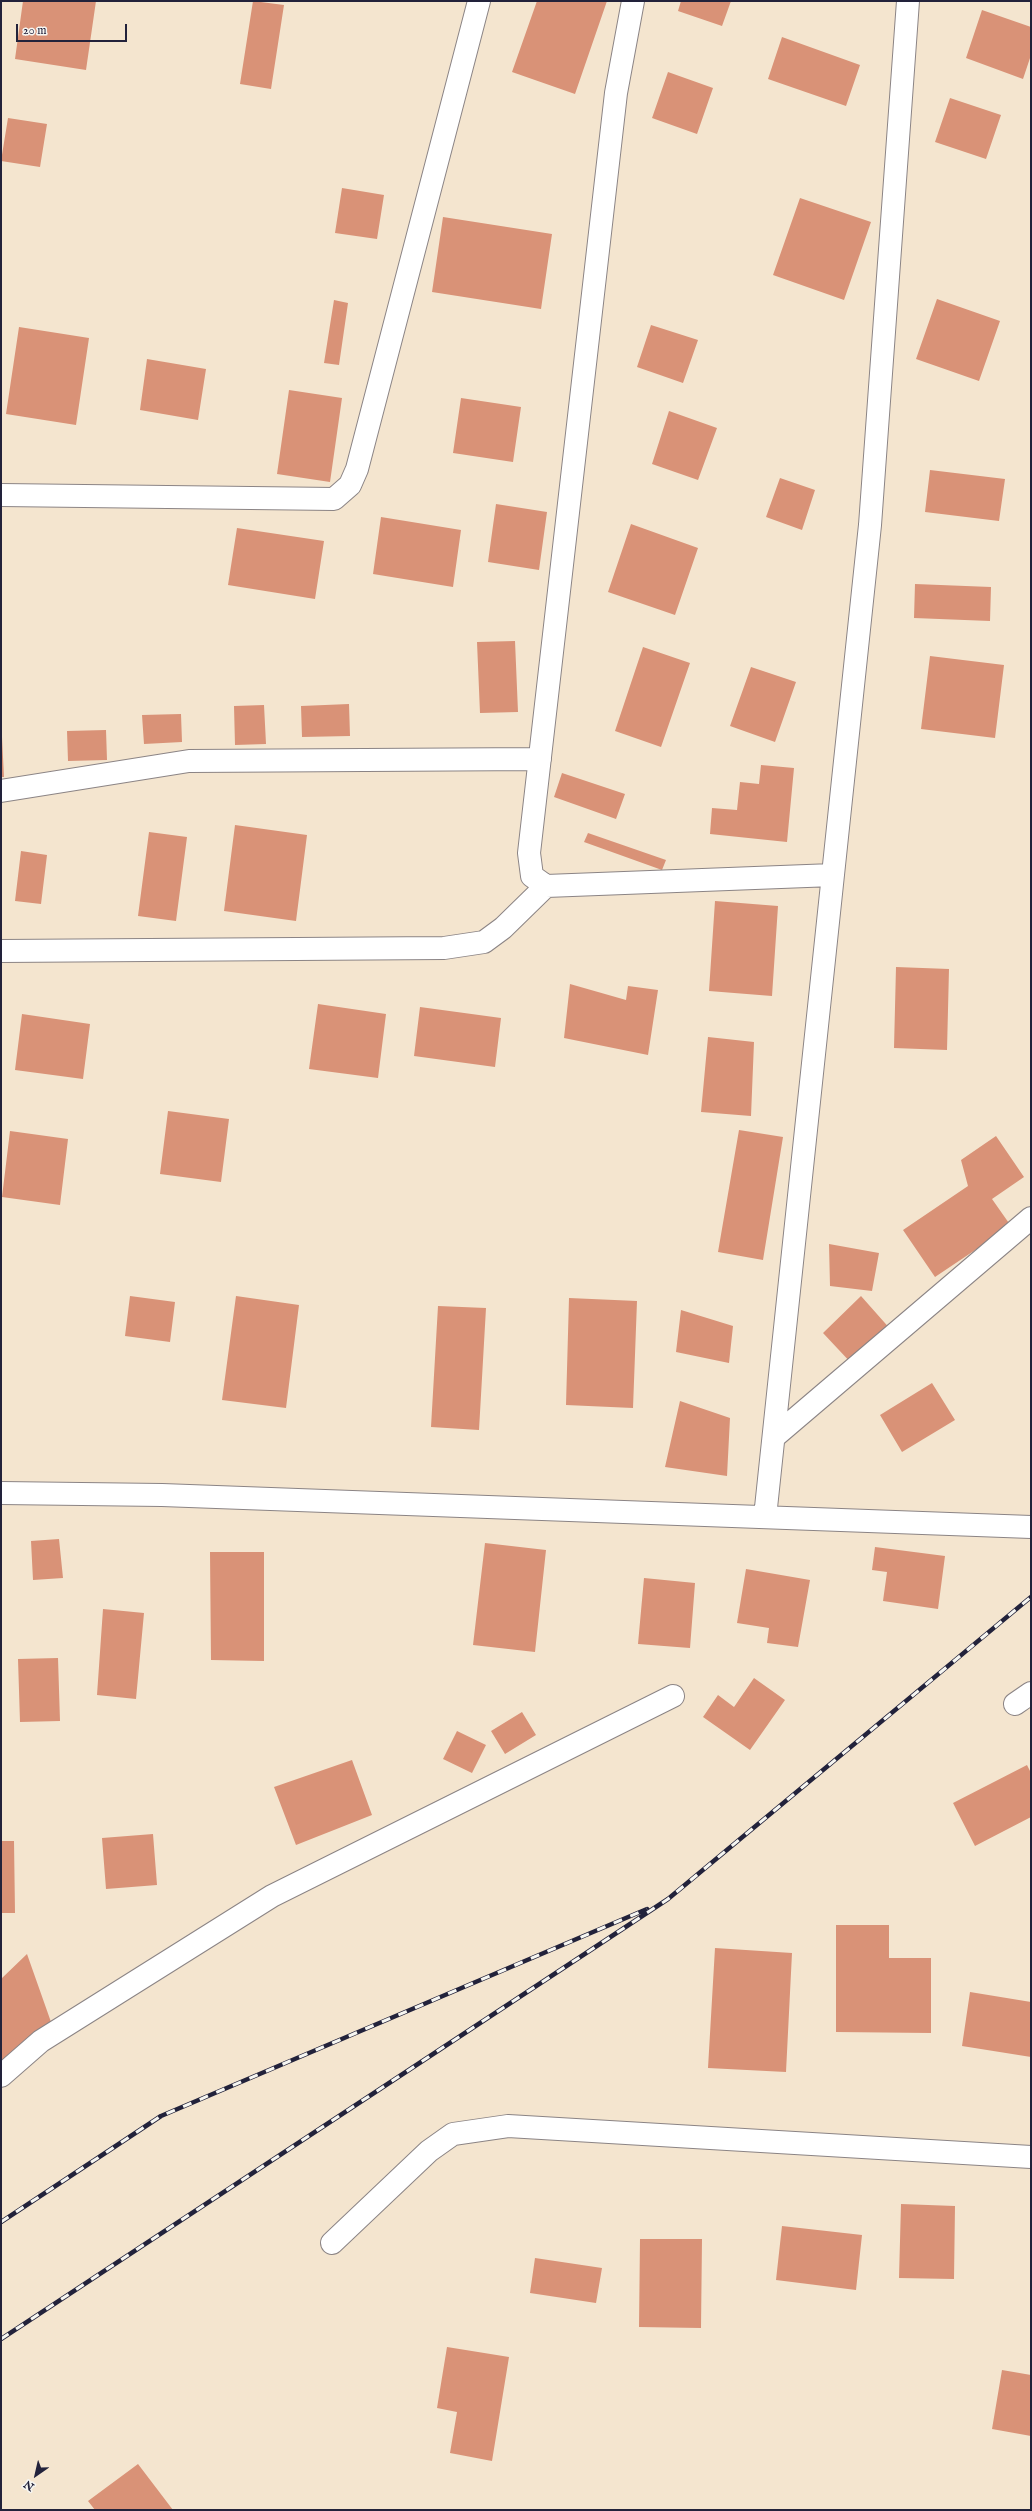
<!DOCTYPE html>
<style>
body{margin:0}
#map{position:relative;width:1032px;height:2511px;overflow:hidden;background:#f4e5cf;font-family:"IM FELL English",serif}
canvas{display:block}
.frame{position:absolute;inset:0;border:2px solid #22223b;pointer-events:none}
.north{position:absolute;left:16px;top:2455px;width:40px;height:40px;-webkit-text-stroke:3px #f6f6f2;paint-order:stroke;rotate:214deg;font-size:11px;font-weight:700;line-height:16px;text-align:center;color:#22223b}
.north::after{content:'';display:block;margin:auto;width:14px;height:18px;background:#22223b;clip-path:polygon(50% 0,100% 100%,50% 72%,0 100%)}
.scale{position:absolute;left:16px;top:24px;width:111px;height:18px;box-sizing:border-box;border:2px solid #22223b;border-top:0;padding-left:5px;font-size:12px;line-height:14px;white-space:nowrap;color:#22223b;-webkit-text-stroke:3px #f6f6f2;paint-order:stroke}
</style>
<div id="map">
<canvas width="1032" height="2511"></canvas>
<div class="frame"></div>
<div class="north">N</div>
<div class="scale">20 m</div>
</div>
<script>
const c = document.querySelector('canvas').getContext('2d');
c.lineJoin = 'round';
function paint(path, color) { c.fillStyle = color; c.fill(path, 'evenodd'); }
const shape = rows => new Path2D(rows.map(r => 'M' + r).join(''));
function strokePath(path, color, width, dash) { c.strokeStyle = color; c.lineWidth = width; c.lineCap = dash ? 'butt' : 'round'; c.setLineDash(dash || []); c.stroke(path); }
paint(shape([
 [23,1,96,1,86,70,15,59],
 [253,1,284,5,271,89,240,84],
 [537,1,607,1,575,94,512,72],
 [681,1,731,1,722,26,678,11],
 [982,10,1031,27,1031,55,1023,79,966,58],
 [782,37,860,65,846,106,768,79],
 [668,72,713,88,697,134,652,118],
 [950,98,1001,115,986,159,935,142],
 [8,118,47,124,40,167,1,161],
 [342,188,384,195,377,239,335,233],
 [800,198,871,222,844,300,773,275],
 [443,217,552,234,541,309,432,292],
 [937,299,1000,321,979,381,916,359],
 [334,300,348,303,339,365,324,363],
 [651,325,698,340,683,383,637,367],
 [19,327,89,338,76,425,6,414],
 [147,359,206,369,198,420,140,410],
 [289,390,342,398,330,482,277,474],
 [461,398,521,407,513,462,453,453],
 [669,411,717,428,698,480,652,464],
 [930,470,1005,479,999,521,925,512],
 [780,478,815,490,802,530,766,517],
 [496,504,547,512,539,570,488,562],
 [381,517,461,530,453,587,373,574],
 [631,524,698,548,675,615,608,592],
 [237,528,324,541,315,599,228,585],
 [915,584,991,587,990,621,914,618],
 [515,641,518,712,480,713,477,642],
 [643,647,690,663,661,747,615,731],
 [930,656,1004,665,995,738,921,729],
 [751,667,796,682,775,742,730,726],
 [349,704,350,736,302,737,301,706],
 [264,705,266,744,235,745,234,706],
 [181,714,182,742,144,744,142,715],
 [106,730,107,760,68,761,67,731],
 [1,737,2,737,4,777,1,777],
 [761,765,794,768,787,842,710,834,712,808,737,810,740,782,759,784],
 [562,773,625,794,616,819,554,797],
 [235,825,307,835,296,921,224,911],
 [149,832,187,837,176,921,138,916],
 [588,833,666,860,662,870,584,842],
 [21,851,47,855,41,904,15,901],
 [715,901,778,906,772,996,709,991],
 [896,967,949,969,947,1050,894,1048],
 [570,984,626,1000,628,986,658,990,648,1055,564,1038],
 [318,1004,386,1014,378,1078,309,1069],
 [420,1007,501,1018,495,1067,414,1056],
 [22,1014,90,1024,83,1079,15,1070],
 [708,1037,754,1042,751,1116,701,1112],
 [168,1111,229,1119,221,1182,160,1174],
 [739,1130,783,1137,763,1260,718,1252],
 [10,1131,68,1139,60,1205,2,1197],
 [996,1136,1024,1177,992,1199,1011,1226,935,1277,903,1230,968,1186,961,1160],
 [829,1244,879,1253,872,1291,830,1286],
 [130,1296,175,1302,170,1342,125,1336],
 [236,1296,299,1305,286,1408,222,1400],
 [861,1296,892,1331,853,1365,823,1333],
 [569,1298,637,1301,633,1408,566,1405],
 [438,1306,486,1308,479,1430,431,1427],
 [681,1310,733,1326,729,1363,676,1352],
 [932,1383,955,1420,902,1452,880,1415],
 [680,1401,730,1418,727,1476,665,1467],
 [59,1539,63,1578,33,1580,31,1541],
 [485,1543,546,1550,535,1652,473,1645],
 [875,1547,945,1556,938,1609,883,1601,887,1572,872,1570],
 [210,1552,264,1552,264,1661,211,1660],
 [746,1569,810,1580,798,1647,767,1643,769,1628,737,1623],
 [644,1578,695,1583,690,1648,638,1644],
 [103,1609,144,1613,136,1699,97,1695],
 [58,1658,60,1721,20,1722,18,1659],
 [754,1678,785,1700,750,1750,703,1717,718,1695,734,1707],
 [522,1712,536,1735,505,1754,491,1731],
 [457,1731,486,1745,472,1773,443,1759],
 [352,1760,372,1815,296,1845,274,1787],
 [1027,1765,1031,1773,1031,1817,975,1846,953,1803],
 [153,1834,157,1885,106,1889,102,1838],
 [1,1841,14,1841,15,1913,1,1913],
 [836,1925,889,1925,889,1958,931,1958,931,2033,836,2032],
 [715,1948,792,1953,786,2072,708,2068],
 [27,1954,51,2022,1,2065,1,1979],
 [970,1992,1031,2002,1031,2057,962,2046],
 [901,2204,955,2206,954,2279,899,2278],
 [782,2226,862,2235,856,2290,776,2280],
 [640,2239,702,2239,701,2328,639,2327],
 [535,2258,602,2268,596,2303,530,2293],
 [447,2347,509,2357,492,2461,450,2453,457,2412,437,2408],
 [1002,2370,1031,2375,1031,2436,992,2429],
 [138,2464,173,2510,95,2510,88,2501]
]), '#d99277');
const minor = shape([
 [633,1,616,93,529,853,532,876,546,886,833,875],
 [1,495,334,499,350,485,357,469,479,1],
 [1,791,189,761,540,759],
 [1,951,444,948,484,942,503,928,546,886],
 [774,1437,1031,1218],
 [1,1493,162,1495,1031,1527],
 [765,1517,870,525,908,1],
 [1015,1704,1031,1693],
 [1,2076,41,2041,272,1896,673,1696],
 [332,2243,429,2151,453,2134,508,2126,1031,2157]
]);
strokePath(minor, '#8b8485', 24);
strokePath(minor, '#fff', 22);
const rail = shape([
 [1,2222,161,2116,647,1909],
 [1,2339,668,1899,1031,1597]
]);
strokePath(rail, '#22223b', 4.5);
strokePath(rail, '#f6f6f2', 3, [9]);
</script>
